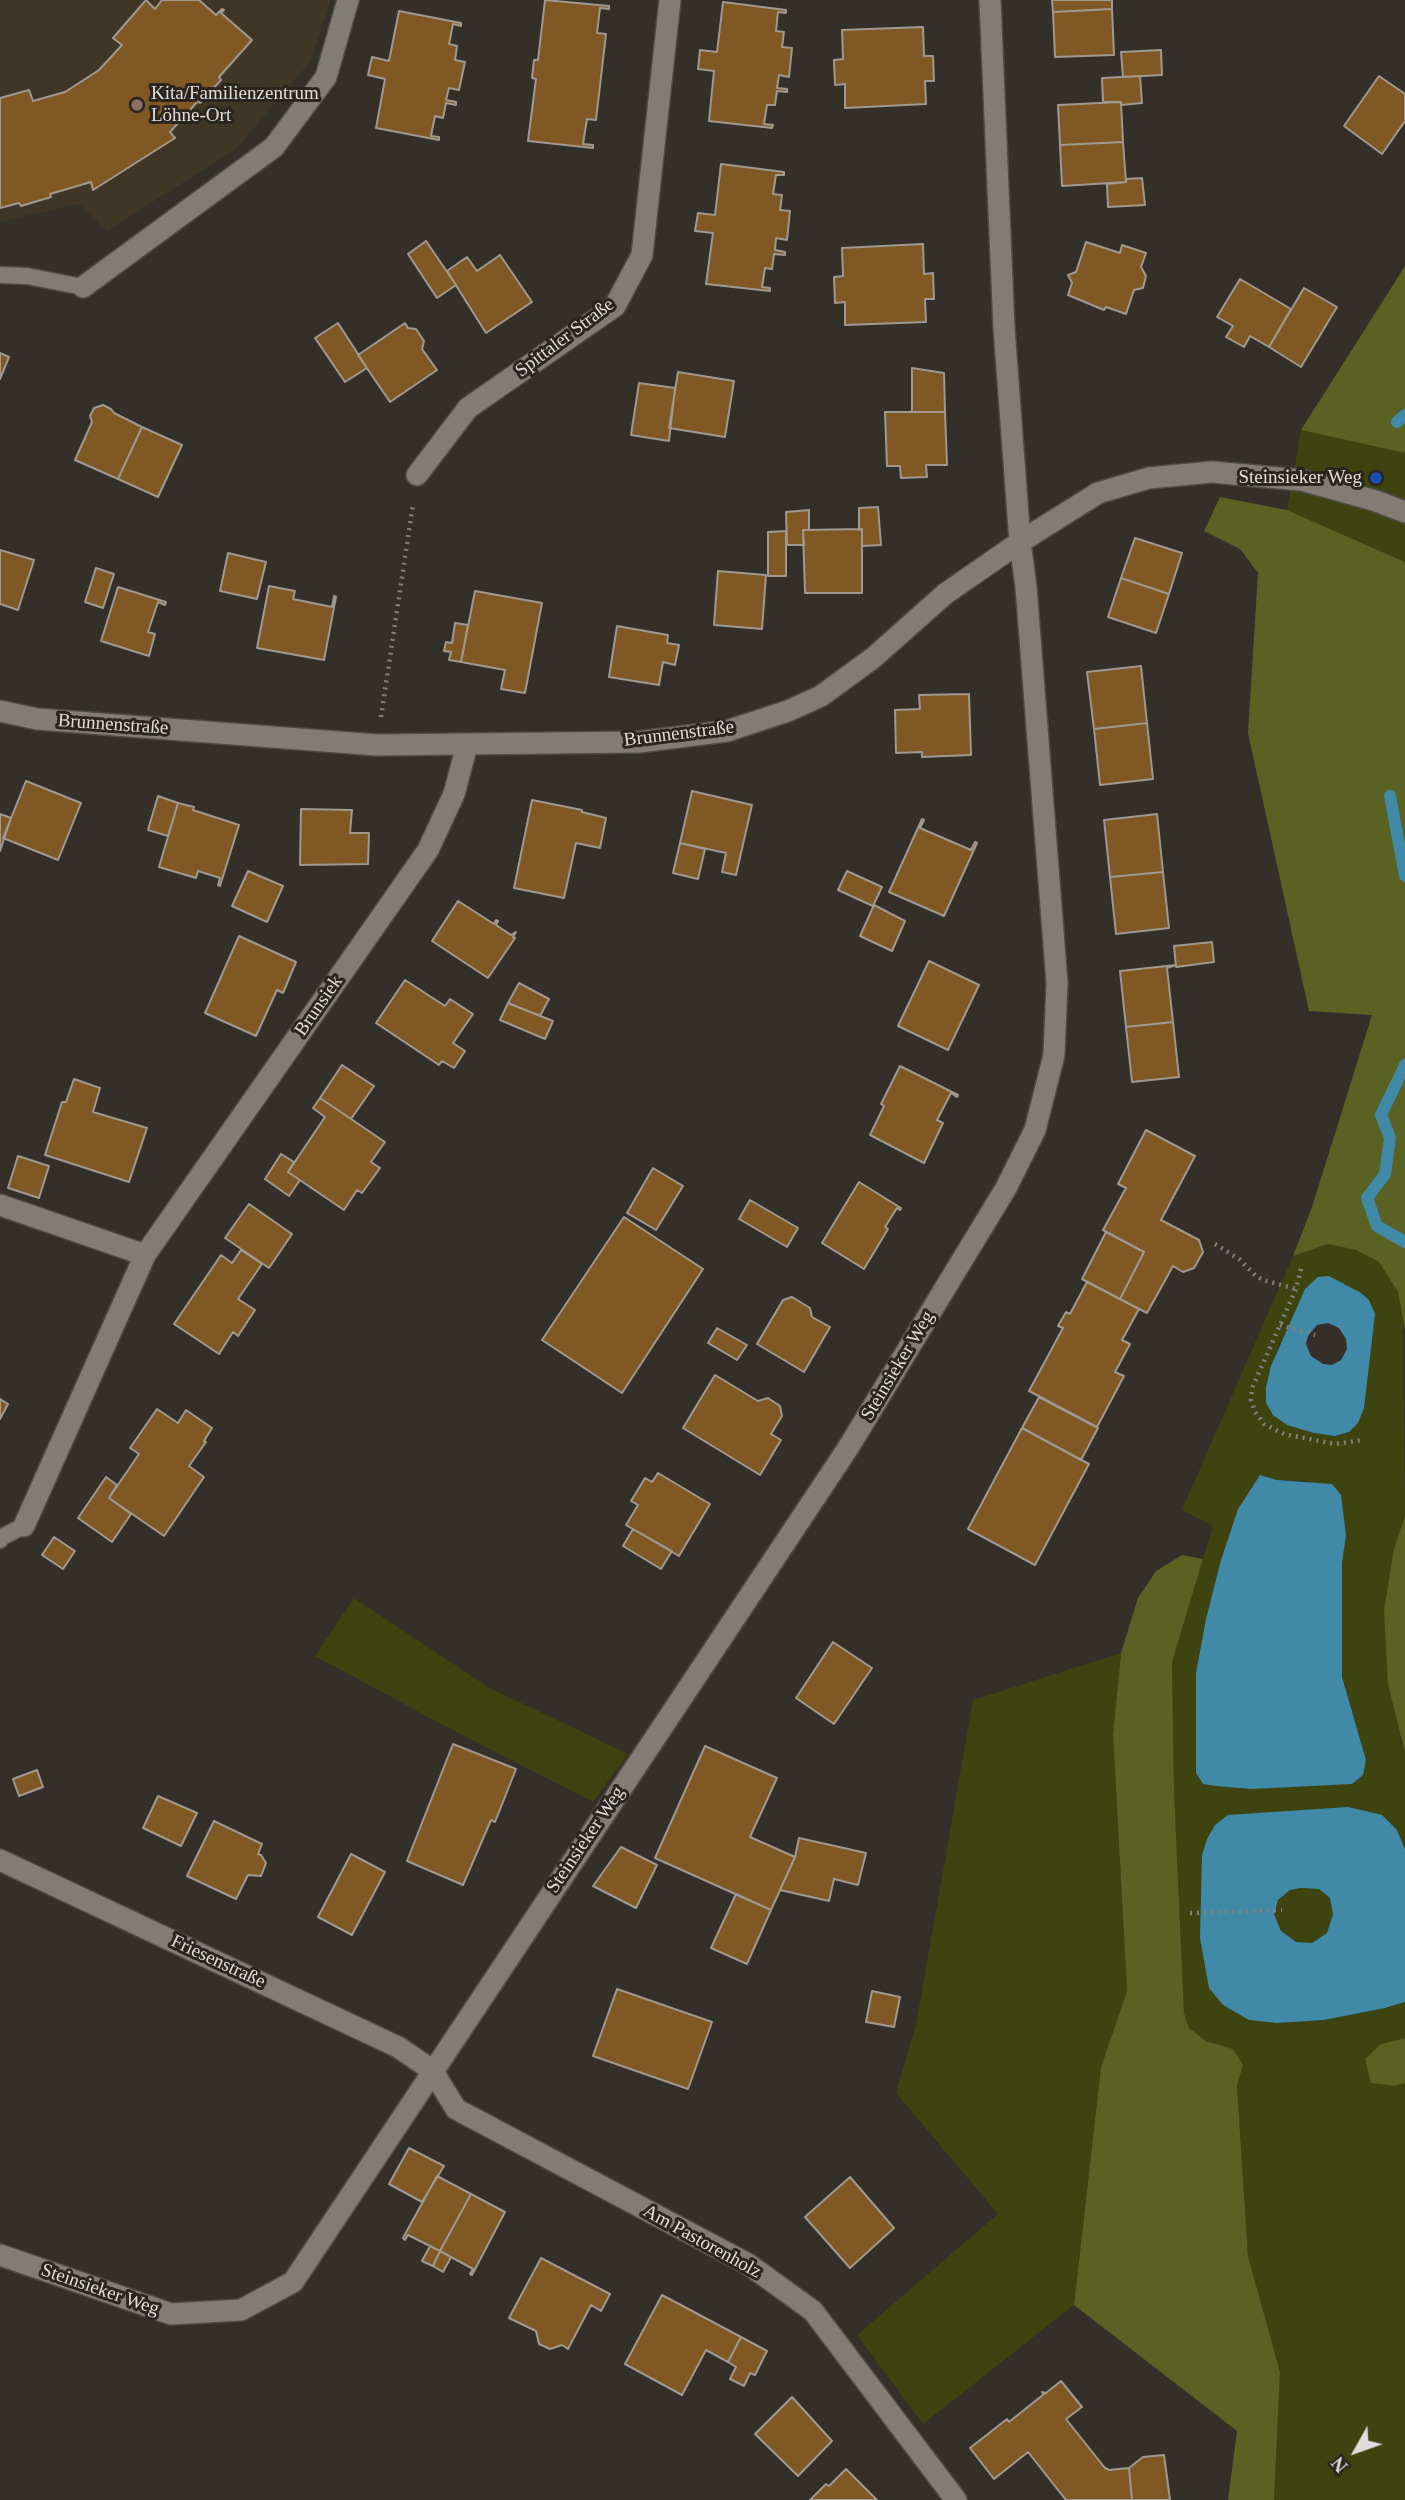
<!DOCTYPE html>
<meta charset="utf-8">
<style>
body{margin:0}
#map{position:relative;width:1405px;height:2500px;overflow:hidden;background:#342f29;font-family:"Times New Roman",serif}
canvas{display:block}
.north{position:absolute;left:1321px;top:2416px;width:70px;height:70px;-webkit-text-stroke:5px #2a251f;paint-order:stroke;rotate:230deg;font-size:19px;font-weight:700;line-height:28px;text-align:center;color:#e0dcd9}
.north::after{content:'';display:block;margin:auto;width:24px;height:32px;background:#e0dcd9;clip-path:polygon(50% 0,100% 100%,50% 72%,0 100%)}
</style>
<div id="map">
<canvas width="1405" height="2500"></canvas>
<div class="north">N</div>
</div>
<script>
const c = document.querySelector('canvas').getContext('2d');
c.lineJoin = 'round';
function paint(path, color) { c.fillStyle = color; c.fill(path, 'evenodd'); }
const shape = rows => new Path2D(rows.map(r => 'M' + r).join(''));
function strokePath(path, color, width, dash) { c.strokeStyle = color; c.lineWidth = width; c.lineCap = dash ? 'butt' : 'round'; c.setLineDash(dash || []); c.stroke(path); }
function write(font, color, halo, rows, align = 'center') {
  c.font = font + ' "Times New Roman",serif'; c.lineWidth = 6; c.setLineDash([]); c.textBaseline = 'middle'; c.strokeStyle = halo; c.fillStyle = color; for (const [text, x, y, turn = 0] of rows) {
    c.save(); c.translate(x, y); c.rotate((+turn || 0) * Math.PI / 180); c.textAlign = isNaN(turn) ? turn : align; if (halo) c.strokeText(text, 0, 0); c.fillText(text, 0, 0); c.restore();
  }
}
paint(shape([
 [0,0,331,0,311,61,236,149,107,231,79,204,0,222]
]), '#3f3625');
paint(shape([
 [1301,430,1405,453,1405,562,1287,510],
 [1328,1244,1356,1250,1379,1262,1398,1292,1403,1311,1405,1516,1394,1549,1400,1738,1405,1753,1405,1849,1397,1830,1228,1815,1277,2023,1324,2020,1385,2008,1405,2002,1405,2038,1381,2044,1395,2086,1405,2083,1405,2500,1274,2500,1280,2372,1248,2256,1237,2086,1243,2065,1233,2049,1206,2041,1189,2028,1184,2013,1174,1790,1172,1662,1213,1526,1182,1510,1293,1256],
 [1361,1293,1369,1300,1375,1314,1364,1408,1349,1432,1335,1436,1314,1433,1266,1387,1271,1366,1280,1343],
 [1260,1475,1277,1480,1307,1481,1341,1495,1346,1535,1342,1563,1342,1677,1366,1760,1251,1789,1216,1786,1203,1784,1196,1773,1196,1673,1221,1560,1238,1509],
 [354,1598,488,1687,628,1754,593,1802,443,1725,315,1656],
 [1121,1653,1113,1734,1127,1991,1101,2067,1074,2305,923,2424,857,2335,998,2214,896,2093,916,2025,973,1700],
 [1301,1888,1319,1889,1330,1898,1333,1914,1327,1933,1312,1943,1296,1942,1281,1931,1274,1914,1278,1900,1290,1890]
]), '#3d4410');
paint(shape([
 [1405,266,1405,453,1301,430],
 [1220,497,1287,510,1405,562,1405,1330,1398,1292,1379,1262,1356,1250,1328,1244,1293,1256,1312,1207,1372,1015,1309,1011,1248,733,1258,573,1240,549,1204,531],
 [1405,1516,1405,1753,1388,1684,1384,1611,1394,1549],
 [1182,1555,1203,1559,1172,1662,1174,1790,1184,2013,1189,2028,1206,2041,1233,2049,1243,2065,1237,2086,1248,2256,1280,2372,1274,2500,1228,2500,1237,2431,1074,2305,1101,2067,1127,1991,1113,1734,1121,1653,1138,1598,1156,1571],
 [1405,2038,1405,2083,1395,2086,1371,2083,1365,2059,1381,2044]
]), '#596123');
paint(shape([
 [1329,1276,1361,1293,1369,1300,1375,1314,1364,1408,1358,1423,1349,1432,1335,1436,1314,1433,1287,1425,1273,1415,1266,1403,1266,1387,1271,1366,1305,1289,1318,1277],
 [1328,1323,1339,1328,1346,1339,1347,1349,1341,1360,1332,1365,1323,1364,1311,1356,1306,1344,1308,1336,1317,1325],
 [1260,1475,1277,1480,1332,1484,1341,1495,1346,1535,1342,1563,1342,1677,1366,1760,1363,1775,1352,1784,1251,1789,1216,1786,1203,1784,1196,1773,1196,1673,1206,1619,1221,1560,1238,1509],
 [1348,1807,1382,1815,1397,1830,1405,1849,1405,2002,1385,2008,1324,2020,1277,2023,1249,2020,1223,2005,1209,1988,1200,1938,1202,1855,1207,1839,1215,1825,1228,1815],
 [1301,1888,1319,1889,1330,1898,1333,1914,1327,1933,1312,1943,1296,1942,1281,1931,1274,1914,1278,1900,1290,1890]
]), '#408aa7');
strokePath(shape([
 [1397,422,1405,415],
 [1390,796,1405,876],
 [1405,1065,1381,1115,1390,1138,1385,1174,1367,1198,1377,1226,1405,1242]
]), '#408aa7', 12);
const building = shape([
 [146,0,155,9,162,0,199,0,216,15,222,9,224,10,221,13,252,40,219,77,221,80,200,103,198,101,170,132,175,138,93,190,91,182,50,194,51,197,21,206,19,203,0,208,0,98,29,90,33,101,65,92,99,70,122,45,113,38,146,0],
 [545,0,609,6,609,9,600,8,597,33,606,34,596,120,587,119,583,144,593,145,593,148,528,141,536,79,532,78,534,60,538,60,545,0],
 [1052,0,1112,0,1112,9,1053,12,1052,0],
 [723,2,786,10,786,13,778,12,776,31,784,32,782,47,792,48,789,77,779,75,777,88,787,89,787,92,777,91,775,105,767,105,764,124,773,125,772,128,709,121,714,71,698,69,700,50,717,52,723,2],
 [1112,9,1114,55,1055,57,1053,12,1112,9],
 [399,11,461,23,461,26,453,24,449,44,457,46,455,60,465,62,459,90,449,88,446,100,456,102,456,105,446,103,443,118,435,116,431,136,439,137,439,140,376,128,385,79,368,75,372,57,389,61,399,11],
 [923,27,924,56,933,56,934,81,925,81,926,104,845,108,845,84,835,85,834,60,843,59,842,30,923,27],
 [1161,50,1162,75,1123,77,1121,52,1161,50],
 [1140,76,1142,103,1121,105,1121,102,1103,102,1102,78,1140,76],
 [1379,76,1405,94,1405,121,1382,154,1344,126,1379,76],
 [1121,102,1123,142,1060,145,1058,105,1121,102],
 [1123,142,1126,182,1062,186,1060,145,1123,142],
 [721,164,784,172,784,175,776,175,773,194,782,195,780,210,790,211,787,240,776,238,775,250,785,252,785,255,774,254,772,269,765,268,762,287,770,288,770,291,706,284,713,233,695,231,698,213,715,215,721,164],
 [1142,178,1145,205,1108,207,1107,184,1126,182,1126,179,1142,178],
 [426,241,456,285,437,298,408,254,426,241],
 [1086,242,1120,253,1122,245,1146,253,1141,267,1146,276,1143,288,1134,290,1126,314,1106,307,1104,310,1068,295,1072,283,1068,275,1076,272,1086,242],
 [923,244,924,274,933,273,934,299,925,299,926,322,845,325,845,302,835,303,834,277,843,276,842,248,923,244],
 [500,255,532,302,486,333,447,271,467,257,477,271,500,255],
 [1240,279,1291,309,1269,347,1250,336,1244,347,1226,337,1233,326,1217,317,1240,279],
 [1304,288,1337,307,1301,367,1269,347,1304,288],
 [338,323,367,368,345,382,315,338,338,323],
 [405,323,408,328,416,329,424,341,422,349,437,370,390,402,358,355,405,323],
 [0,353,9,357,0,379,0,353],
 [912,368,944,373,945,412,912,412,912,368],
 [678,372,734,381,725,437,669,428,678,372],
 [639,383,675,388,669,441,631,435,639,383],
 [103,405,111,409,114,413,142,427,118,479,75,460,92,422,90,416,94,408,103,405],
 [885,412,945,412,947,465,926,465,927,477,901,478,900,466,887,466,885,412],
 [142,427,182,445,158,497,118,479,142,427],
 [878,507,881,545,862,546,862,529,859,530,859,508,878,507],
 [809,510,809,530,803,530,804,545,787,545,786,512,809,510],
 [862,529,862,593,805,593,803,530,862,529],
 [786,531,786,576,768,576,768,532,786,531],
 [1135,538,1182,553,1169,594,1121,578,1135,538],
 [0,550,34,560,18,610,0,604,0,550],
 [228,553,266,562,257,599,220,591,228,553],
 [96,568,114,574,103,608,85,602,96,568],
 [718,571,766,575,762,629,714,625,718,571],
 [1121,578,1169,594,1156,633,1108,617,1121,578],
 [269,586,295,591,293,599,332,607,334,596,336,597,324,660,257,648,269,586],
 [118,587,166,602,165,605,158,602,148,632,155,634,149,656,101,641,118,587],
 [475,591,542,603,525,693,501,689,505,670,461,662,475,591],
 [455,623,468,625,461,662,449,660,451,652,444,651,446,642,452,643,455,623],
 [617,626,668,635,667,643,679,645,675,665,663,662,659,685,609,677,617,626],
 [1141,666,1147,723,1094,729,1087,672,1141,666],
 [969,694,971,755,922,757,922,752,896,753,895,710,920,709,919,695,969,694],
 [1147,723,1153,779,1100,785,1094,729,1147,723],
 [26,781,81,803,58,860,3,838,26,781],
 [692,791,752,805,736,875,722,872,726,853,680,843,692,791],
 [158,796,178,803,168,836,148,830,158,796],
 [532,800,582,810,582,812,606,818,600,848,576,843,564,898,514,888,532,800],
 [178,803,194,807,193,810,239,825,220,886,218,885,220,878,198,871,196,878,159,867,178,803],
 [301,809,352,810,350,833,369,833,368,864,300,865,301,809],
 [0,814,11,818,0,851,0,814],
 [1157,814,1163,872,1110,877,1104,820,1157,814],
 [922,819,924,820,920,828,971,850,975,842,977,843,944,916,889,892,922,819],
 [680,843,705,849,698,879,673,873,680,843],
 [248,871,283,886,267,922,232,906,248,871],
 [847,871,882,887,873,906,838,890,847,871],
 [1163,872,1169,928,1116,934,1110,877,1163,872],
 [458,901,494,924,496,920,498,921,496,925,511,935,516,932,513,937,515,938,488,978,432,941,458,901],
 [874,905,905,921,892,951,860,936,874,905],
 [239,936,296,962,283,993,277,990,256,1036,205,1013,239,936],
 [1212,942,1214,962,1176,967,1174,946,1212,942],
 [929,961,979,985,948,1050,898,1026,929,961],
 [1176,965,1167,968,1173,1022,1126,1027,1120,971,1176,965],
 [405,980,445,1006,450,999,473,1014,453,1043,465,1051,454,1068,442,1061,439,1065,376,1023,405,980],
 [519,983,549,999,540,1016,508,1003,519,983],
 [508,1003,553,1021,545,1039,500,1020,508,1003],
 [1173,1022,1179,1077,1132,1082,1126,1027,1173,1022],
 [342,1065,374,1086,351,1119,320,1098,342,1065],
 [900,1066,958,1095,957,1097,951,1093,937,1120,943,1123,924,1163,870,1135,884,1106,881,1104,900,1066],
 [74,1079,100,1088,93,1112,147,1128,129,1182,45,1155,62,1102,66,1102,74,1079],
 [320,1098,385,1142,371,1162,380,1168,362,1193,357,1190,344,1210,288,1172,325,1117,313,1108,320,1098],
 [1146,1130,1195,1156,1161,1220,1199,1240,1203,1252,1194,1268,1183,1272,1173,1266,1147,1313,1120,1299,1144,1252,1103,1230,1126,1188,1118,1184,1146,1130],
 [281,1154,294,1162,288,1172,300,1180,289,1196,265,1179,281,1154],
 [18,1156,49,1166,39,1198,8,1188,18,1156],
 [653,1168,683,1186,656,1230,627,1213,653,1168],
 [859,1182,901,1208,900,1210,897,1208,885,1227,888,1229,864,1269,822,1243,859,1182],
 [750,1200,798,1228,787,1247,739,1219,750,1200],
 [249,1204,292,1234,269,1268,225,1238,249,1204],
 [624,1217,703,1269,622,1393,542,1340,624,1217],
 [1106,1232,1144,1252,1120,1299,1082,1279,1106,1232],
 [241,1250,262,1264,238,1299,255,1310,238,1336,233,1332,219,1354,174,1324,221,1255,232,1263,241,1250],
 [1087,1282,1139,1309,1122,1340,1130,1344,1115,1372,1124,1376,1097,1427,1029,1391,1063,1328,1058,1326,1066,1312,1070,1314,1087,1282],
 [792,1297,810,1308,812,1317,830,1327,804,1372,757,1344,783,1300,792,1297],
 [717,1328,747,1345,737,1360,708,1343,717,1328],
 [715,1375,758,1401,768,1398,780,1406,782,1416,771,1434,781,1440,760,1475,683,1428,715,1375],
 [1039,1397,1098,1428,1081,1460,1022,1428,1039,1397],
 [0,1399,8,1404,0,1419,0,1399],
 [157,1409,178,1423,186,1410,212,1428,204,1441,206,1442,189,1466,204,1477,164,1536,109,1498,139,1454,130,1448,157,1409],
 [1022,1428,1089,1464,1035,1565,968,1529,1022,1428],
 [658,1473,710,1504,679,1556,626,1525,638,1505,631,1501,645,1478,652,1482,658,1473],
 [106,1477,117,1485,109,1498,131,1514,112,1542,78,1518,106,1477],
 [633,1529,672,1551,661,1569,623,1546,633,1529],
 [54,1537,75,1551,63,1569,42,1555,54,1537],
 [833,1642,872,1668,834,1724,796,1698,833,1642],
 [453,1744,516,1769,495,1822,491,1820,463,1885,407,1861,453,1744],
 [705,1746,777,1778,750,1837,795,1857,771,1910,655,1858,705,1746],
 [37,1770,43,1787,19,1796,13,1779,37,1770],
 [158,1796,197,1813,181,1846,143,1828,158,1796],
 [214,1821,262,1844,258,1854,261,1855,266,1863,261,1876,248,1875,236,1899,187,1876,214,1821],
 [799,1838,866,1853,858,1885,834,1879,829,1901,780,1890,795,1857,799,1838],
 [621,1847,657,1865,636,1908,593,1886,621,1847],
 [351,1854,385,1872,352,1935,318,1917,351,1854],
 [736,1894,771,1910,747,1964,711,1948,736,1894],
 [617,1989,712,2022,688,2089,593,2056,617,1989],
 [872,1991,900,1997,894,2027,866,2022,872,1991],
 [409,2148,444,2166,422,2202,389,2184,409,2148],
 [437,2176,471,2194,440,2251,408,2235,405,2240,403,2238,437,2176],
 [850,2177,894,2228,850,2268,805,2217,850,2177],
 [471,2194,505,2212,472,2275,470,2274,473,2269,440,2251,471,2194],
 [430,2246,440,2251,433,2266,422,2261,430,2246],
 [440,2251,451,2257,443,2272,433,2266,440,2251],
 [541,2258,610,2294,601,2311,591,2305,568,2349,562,2345,550,2349,539,2344,536,2331,509,2318,541,2258],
 [662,2295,741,2337,728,2362,706,2350,682,2395,625,2364,662,2295],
 [741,2337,767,2351,755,2375,750,2373,744,2386,730,2379,736,2367,728,2362,741,2337],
 [1061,2381,1082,2407,1066,2419,1105,2468,1109,2470,1129,2468,1132,2500,1066,2500,1028,2452,994,2479,970,2448,1007,2419,1009,2422,1044,2394,1042,2392,1046,2393,1061,2381],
 [792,2397,832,2441,798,2476,755,2434,792,2397],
 [1164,2455,1170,2500,1132,2500,1129,2468,1143,2457,1164,2455],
 [846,2469,877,2500,810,2500,826,2484,829,2486,846,2469]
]);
paint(building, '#7f5823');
strokePath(building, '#9f9992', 2);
const lane = shape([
 [0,275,27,276,83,287],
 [0,1540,2,1537,24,1526]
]);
const street = shape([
 [83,287,274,147,326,77,348,0],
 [417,475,468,408,615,306,642,255,670,0],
 [0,1205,145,1255],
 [24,1526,145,1255,428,850,454,794,467,745],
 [0,1860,398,2047,432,2070,456,2109,748,2264,813,2311,956,2500],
 [0,2255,171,2314,241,2310,293,2282,848,1448,1006,1188,1035,1130,1054,1055,1057,983,1026,587,1020,542,1004,328,990,0]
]);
const secondary = shape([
 [0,711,37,719,377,745,639,742,727,731,788,711,821,696,873,658,945,594,1020,542,1098,493,1149,478,1212,472,1301,480,1376,501,1405,512]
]);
strokePath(lane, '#4e4a45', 19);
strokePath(street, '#4e4a45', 24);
strokePath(secondary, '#4e4a45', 24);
strokePath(shape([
 [381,717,413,504],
 [1215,1244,1239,1259,1255,1275,1263,1280,1296,1289],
 [1301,1269,1296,1289,1252,1388,1251,1400,1255,1412,1264,1424,1284,1434,1335,1444,1362,1440],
 [1280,1325,1315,1335],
 [1190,1913,1282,1910]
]), '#847f7b', 4.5, [2, 5]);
strokePath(lane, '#827c75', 16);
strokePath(street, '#827c75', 21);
strokePath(secondary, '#827c75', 21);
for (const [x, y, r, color] of [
 [137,105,7,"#8d6e63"],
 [1376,478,7,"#1a4fb4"]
]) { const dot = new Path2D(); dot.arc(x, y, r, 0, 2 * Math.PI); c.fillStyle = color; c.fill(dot); strokePath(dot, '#2a251f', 2.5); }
write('19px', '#e0dcd9', '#2a251f', [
 ["Kita/Familienzentrum",151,94],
 ["Löhne-Ort",151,116],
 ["Steinsieker Weg",1362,478,"right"]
], 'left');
write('19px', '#e0dcd9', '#2a251f', [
 ["Spittaler Straße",565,338,-37],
 ["Brunnenstraße",113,725,4],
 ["Brunnenstraße",679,734,-7],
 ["Brunsiek",319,1006,-55],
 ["Steinsieker Weg",898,1366,-59],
 ["Steinsieker Weg",586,1840,-56],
 ["Friesenstraße",218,1962,25],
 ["Am Pastorenholz",702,2242,29],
 ["Steinsieker Weg",100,2290,19]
]);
</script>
